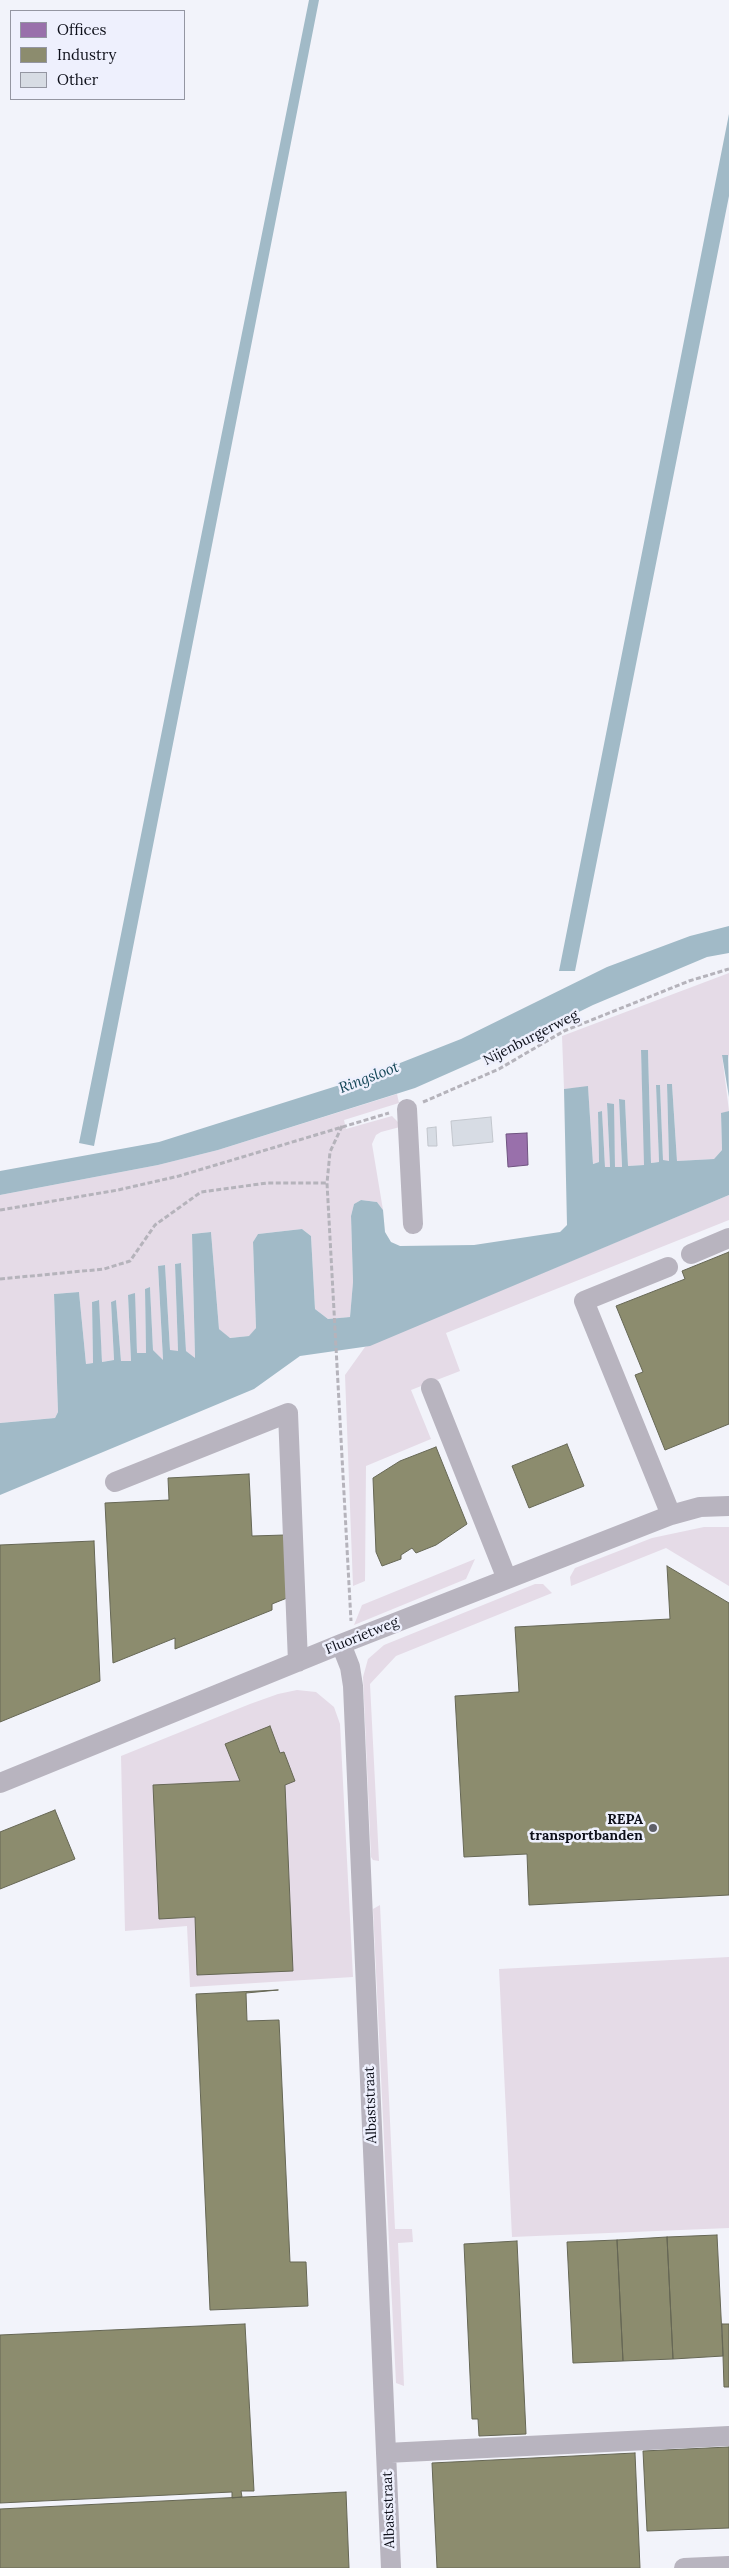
<!DOCTYPE html>
<style>
body{margin:0}
#map{position:relative;width:729px;height:2568px;overflow:hidden;background:#f2f3fa;font-family:Lora,serif}
canvas{display:block}
.legend{position:absolute;left:10px;top:10px;width:175px;height:90px;box-sizing:border-box;background:#eef0fd;border:1px solid #9496a2;margin:0;padding:6px 9px;list-style:none;font-size:15px;color:#0e101a}
.legend li{display:flex;align-items:center;gap:10px;height:25px}
.legend b{width:25px;border:1px solid #9496a2}
</style>
<div id="map">
<canvas width="729" height="2568"></canvas>
<ul class="legend">
<li><b style="height:14px;background:#9970ab"></b>Offices</li>
<li><b style="height:14px;background:#8c8c6e"></b>Industry</li>
<li><b style="height:14px;background:#d7dce4"></b>Other</li>
</ul>
</div>
<script>
const c = document.querySelector('canvas').getContext('2d');
c.lineJoin = 'round';
function paint(path, color) { c.fillStyle = color; c.fill(path, 'evenodd'); }
const shape = rows => new Path2D(rows.map(r => 'M' + r).join(''));
function strokePath(path, color, width, dash) { c.strokeStyle = color; c.lineWidth = width; c.lineCap = dash ? 'butt' : 'round'; c.setLineDash(dash || []); c.stroke(path); }
function write(font, color, halo, rows, align = 'center') {
  c.font = font + ' Lora,serif'; c.lineWidth = 5; c.setLineDash([]); c.textBaseline = 'middle'; c.strokeStyle = halo; c.fillStyle = color; for (const [text, x, y, turn = 0] of rows) {
    c.save(); c.translate(x, y); c.rotate((+turn || 0) * Math.PI / 180); c.textAlign = isNaN(turn) ? turn : align; if (halo) c.strokeText(text, 0, 0); c.fillText(text, 0, 0); c.restore();
  }
}
paint(shape([
 [729,973,729,1059,728,1055,722,1055,729,1111,721,1114,722,1150,714,1159,677,1161,672,1084,667,1084,669,1161,663,1161,660,1085,656,1085,659,1162,651,1163,648,1051,641,1050,645,1165,628,1166,625,1100,619,1100,622,1168,615,1167,613,1104,607,1104,610,1167,605,1167,602,1111,598,1112,599,1162,593,1164,588,1087,564,1089,562,1036],
 [397,1094,399,1103,344,1120,346,1129,392,1116,398,1122,400,1127,381,1132,376,1135,372,1144,383,1210,377,1202,361,1200,354,1204,351,1216,353,1282,350,1317,328,1319,315,1309,311,1236,302,1229,258,1234,253,1242,256,1328,250,1336,229,1338,219,1329,211,1232,192,1234,195,1359,186,1351,181,1263,175,1264,178,1351,170,1351,165,1265,158,1266,163,1361,153,1350,150,1287,145,1289,146,1353,137,1353,134,1294,128,1295,131,1361,121,1361,116,1300,111,1302,114,1360,102,1362,98,1300,92,1302,93,1363,86,1364,79,1292,54,1294,58,1412,55,1418,0,1423,0,1195,158,1165,218,1150],
 [729,1195,729,1220,446,1333,460,1371,411,1390,431,1439,366,1466,365,1581,353,1586,345,1375,365,1347],
 [704,1527,729,1527,729,1586,666,1548,571,1586,570,1577,575,1568,652,1538],
 [475,1559,466,1579,354,1625,362,1605],
 [535,1584,543,1584,552,1593,396,1656,370,1684,379,1861,373,1860,371,1857,363,1677,368,1659,384,1645],
 [297,1690,316,1692,334,1707,340,1724,353,1977,190,1987,187,1926,125,1931,121,1756,250,1704,278,1694],
 [380,1905,395,2229,412,2229,413,2242,398,2243,404,2386,396,2383,389,2243,373,1909],
 [729,1957,729,2228,512,2237,499,1969]
]), '#e5dbe7');
paint(shape([
 [309,0,319,0,94,1146,79,1143],
 [729,114,729,196,575,971,559,971],
 [729,926,729,953,707,957,593,1005,510,1046,415,1088,218,1150,158,1165,0,1195,0,1171,159,1142,362,1078,461,1039,607,967,690,936],
 [641,1050,648,1050,651,1163,659,1162,656,1085,660,1085,663,1160,669,1161,667,1084,672,1084,677,1161,714,1159,722,1150,721,1113,729,1111,729,1195,370,1346,300,1356,254,1389,0,1495,0,1423,55,1418,58,1412,54,1294,79,1292,86,1364,93,1363,92,1302,99,1300,102,1362,114,1360,111,1302,116,1300,121,1361,131,1361,128,1295,135,1293,137,1353,146,1353,145,1289,150,1287,153,1350,163,1360,158,1266,165,1265,170,1350,178,1351,175,1264,181,1263,186,1351,195,1358,192,1234,211,1232,219,1329,230,1338,249,1336,256,1328,253,1242,258,1234,302,1229,311,1236,315,1309,328,1319,350,1317,353,1282,351,1216,354,1204,361,1200,377,1202,383,1210,385,1232,391,1242,400,1246,474,1245,560,1232,567,1225,564,1089,588,1086,593,1164,599,1162,598,1112,602,1111,605,1167,610,1167,607,1103,614,1104,615,1167,622,1167,619,1099,625,1100,628,1166,644,1165],
 [722,1055,728,1055,729,1097]
]), '#a1bac7');
const offices = shape([
 [527,1133,528,1165,508,1167,506,1134,527,1133]
]);
paint(offices, '#9970ab');
strokePath(offices, '#6f5380', 1);
const industry = shape([
 [729,1252,729,1424,665,1450,635,1375,643,1372,616,1306,685,1279,682,1271,729,1252],
 [567,1444,584,1486,529,1508,512,1466,567,1444],
 [436,1447,467,1524,436,1545,416,1553,412,1548,401,1555,401,1559,382,1566,376,1552,373,1478,400,1461,436,1447],
 [249,1474,252,1536,285,1535,287,1598,272,1604,272,1610,175,1649,175,1638,113,1663,105,1503,169,1500,168,1478,249,1474],
 [94,1541,100,1681,0,1722,0,1545,94,1541],
 [667,1566,729,1603,729,1895,529,1905,527,1854,464,1857,455,1696,519,1692,515,1627,670,1619,667,1566],
 [270,1726,280,1753,284,1752,295,1781,285,1785,293,1971,197,1975,195,1917,159,1919,153,1785,240,1781,225,1744,270,1726],
 [55,1810,75,1859,0,1889,0,1832,55,1810],
 [278,1990,246,1993,247,2021,279,2020,290,2262,306,2262,308,2306,210,2310,196,1994,278,1990],
 [717,2235,723,2356,673,2359,667,2237,717,2235],
 [667,2237,673,2359,623,2361,617,2240,667,2237],
 [617,2240,623,2361,573,2363,567,2242,617,2240],
 [517,2241,526,2434,479,2436,478,2419,472,2419,464,2244,517,2241],
 [245,2324,254,2491,241,2491,242,2497,232,2498,232,2492,0,2503,0,2335,245,2324],
 [722,2324,729,2324,729,2387,724,2387,722,2324],
 [729,2447,729,2528,647,2531,643,2451,729,2447],
 [635,2453,640,2568,437,2568,432,2463,635,2453],
 [346,2492,349,2568,0,2568,0,2509,346,2492]
]);
paint(industry, '#8c8c6e');
strokePath(industry, '#666755', 1);
const building = shape([
 [491,1117,493,1142,453,1146,451,1121,491,1117],
 [436,1127,437,1146,428,1146,427,1128,436,1127]
]);
paint(building, '#d7dce4');
strokePath(building, '#c2c6cd', 1);
strokePath(shape([
 [423,1102,499,1069,564,1031,689,981,729,969],
 [342,1126,330,1152,327,1183,351,1621],
 [0,1210,118,1190,179,1176,389,1113],
 [0,1279,104,1269,130,1261,155,1225,201,1192,267,1183,327,1183]
]), '#b5b3bb', 3, [5, 2.5]);
strokePath(shape([
 [407,1109,413,1224],
 [691,1254,729,1238],
 [668,1267,584,1301,671,1515],
 [431,1388,507,1579],
 [115,1482,288,1413,298,1662],
 [341,1644,350,1667,353,1686,391,2568],
 [0,1783,341,1644,671,1515,700,1507,729,1506],
 [386,2453,729,2436],
 [684,2568,729,2566]
]), '#b8b4bf', 20);
for (const [x, y, r, color] of [
 [653,1828,5,"#5e5f68"]
]) { const dot = new Path2D(); dot.arc(x, y, r, 0, 2 * Math.PI); c.fillStyle = color; c.fill(dot); strokePath(dot, '#eef0fd', 2); }
write('14px', '#0e101a', '#eef0fd', [
 ["Nijenburgerweg",531,1038,-27],
 ["Fluorietweg",362,1636,-22],
 ["Albaststraat",371,2105,-92],
 ["Albaststraat",389,2510,-92]
]);
write('bold 14px', '#0e101a', '#eef0fd', [
 ["REPA",643,1820],
 ["transportbanden",643,1836]
], 'right');
write('italic 15px', '#134556', '#eef0fd', [
 ["Ringsloot",369,1078,-21]
]);
</script>
